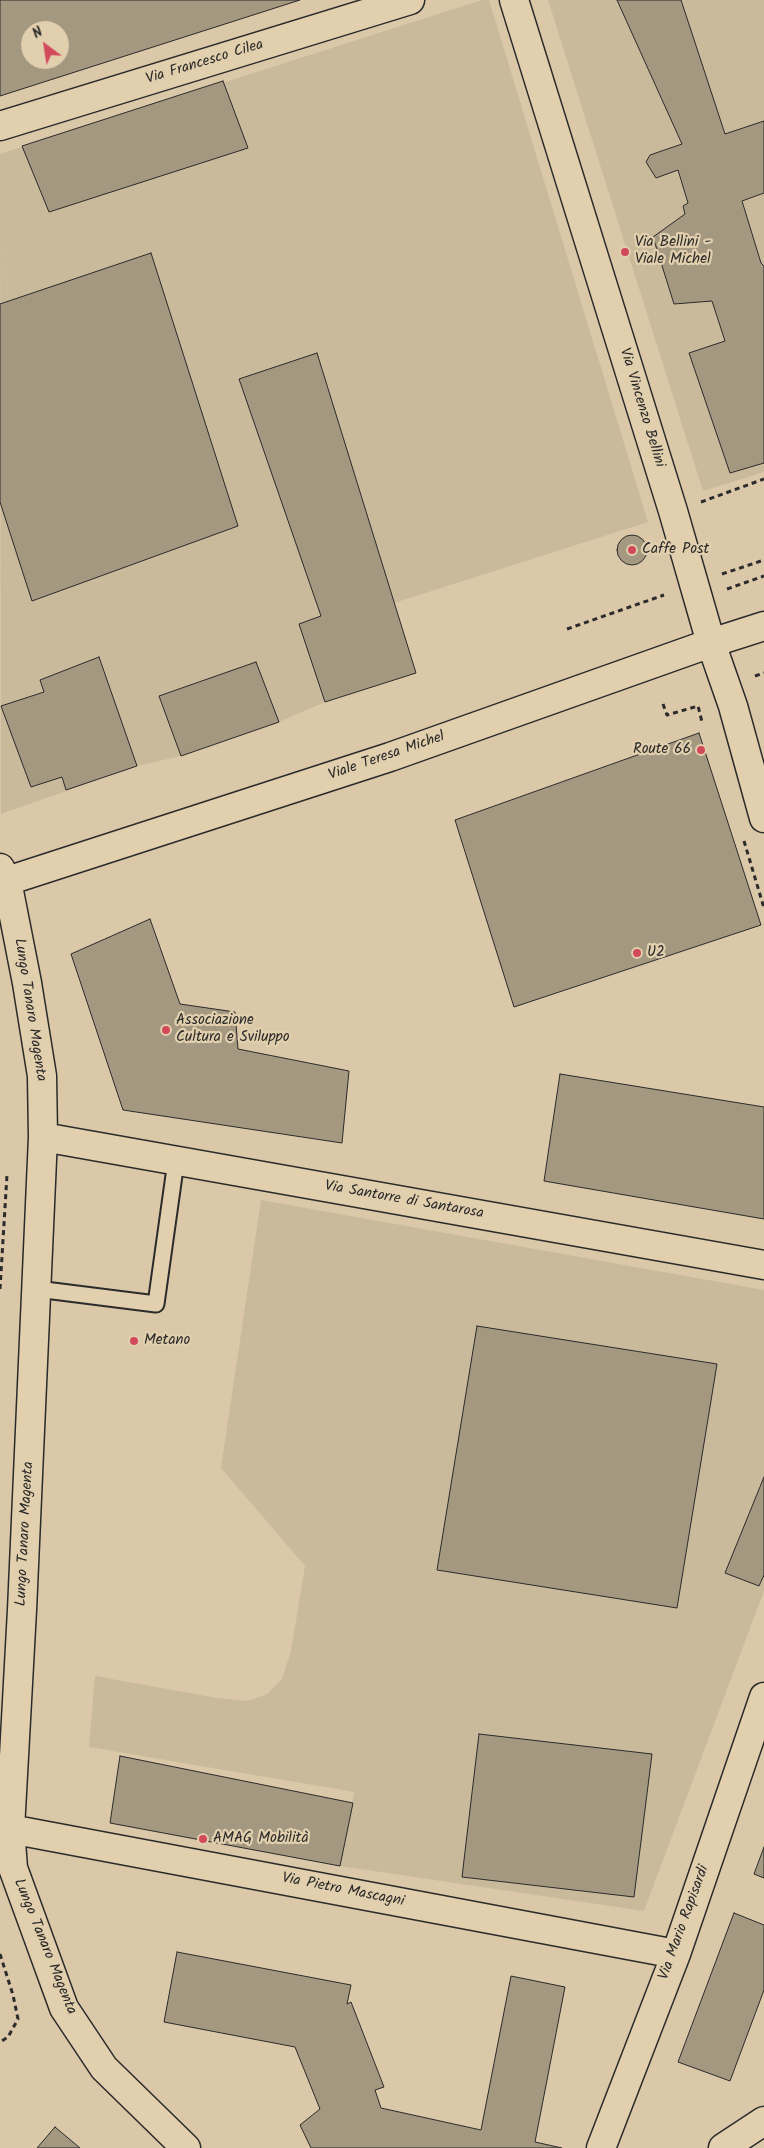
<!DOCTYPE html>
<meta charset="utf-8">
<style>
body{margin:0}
#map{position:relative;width:764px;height:2148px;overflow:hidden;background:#dac8a8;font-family:Kalam,sans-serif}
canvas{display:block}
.north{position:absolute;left:20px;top:20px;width:50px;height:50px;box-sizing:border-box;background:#e1cfad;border:1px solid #988d79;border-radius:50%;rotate:329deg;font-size:14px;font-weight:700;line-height:20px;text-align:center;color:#2b2b2b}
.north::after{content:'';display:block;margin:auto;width:18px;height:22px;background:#d1495b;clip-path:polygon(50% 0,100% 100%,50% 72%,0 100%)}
</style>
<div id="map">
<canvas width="764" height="2148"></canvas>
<div class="north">N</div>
</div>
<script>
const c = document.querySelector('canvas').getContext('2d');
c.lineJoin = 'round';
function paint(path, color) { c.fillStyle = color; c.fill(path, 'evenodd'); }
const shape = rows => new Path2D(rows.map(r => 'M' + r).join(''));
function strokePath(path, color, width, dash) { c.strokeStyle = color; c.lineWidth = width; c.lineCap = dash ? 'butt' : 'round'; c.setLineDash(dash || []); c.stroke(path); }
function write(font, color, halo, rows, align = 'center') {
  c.font = font + ' Kalam,sans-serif'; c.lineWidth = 4.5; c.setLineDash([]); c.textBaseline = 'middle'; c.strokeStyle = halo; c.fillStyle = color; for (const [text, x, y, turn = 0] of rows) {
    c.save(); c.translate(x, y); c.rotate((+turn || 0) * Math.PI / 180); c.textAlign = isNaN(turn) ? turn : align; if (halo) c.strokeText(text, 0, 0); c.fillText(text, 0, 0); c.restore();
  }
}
paint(shape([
 [482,0,489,0,648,522,394,603,416,673,325,702,279,722,181,756,137,766,1,814,0,154],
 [548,0,764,0,764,472,703,491],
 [261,1200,764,1290,764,1591,644,1911,340,1866,354,1792,89,1747,95,1676,217,1698,248,1701,267,1694,282,1679,291,1651,305,1566,221,1468]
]), '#caba9c');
const building = shape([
 [0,0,300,0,0,96,0,0],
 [30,30,60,30,60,60,30,60,30,30],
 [617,0,681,0,725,134,764,121,764,193,742,201,761,263,764,266,764,463,730,473,689,353,725,341,712,301,674,304,653,237,685,214,683,206,688,203,678,170,656,178,646,162,650,155,682,144,617,0],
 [223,81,248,148,49,212,22,146,223,81],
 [151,253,238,526,32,601,0,502,0,304,151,253],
 [317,353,416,673,325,702,299,624,321,616,239,379,317,353],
 '617 550a15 15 0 1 1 30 0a15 15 0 1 1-30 0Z',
 [99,657,137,766,66,790,62,777,31,787,1,706,44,692,40,680,99,657],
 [256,662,279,722,181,756,159,696,256,662],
 [699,733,761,925,514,1007,455,820,699,733],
 [150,919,180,1004,235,1012,238,1049,349,1071,342,1143,123,1110,71,954,150,919],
 [560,1074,764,1107,764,1219,544,1181,560,1074],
 [477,1326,717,1364,677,1608,437,1570,477,1326],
 [764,1477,764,1575,759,1586,725,1573,764,1477],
 [479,1734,652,1754,634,1897,462,1877,479,1734],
 [120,1756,353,1803,340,1866,110,1823,120,1756],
 [764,1847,764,1878,754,1874,764,1847],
 [734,1913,764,1925,764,1990,730,2081,678,2062,734,1913],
 [177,1952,351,1985,347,2004,351,2002,384,2087,375,2090,381,2108,481,2130,511,1976,565,1987,535,2142,562,2148,311,2148,300,2125,320,2109,295,2047,164,2022,177,1952],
 [55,2127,80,2148,37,2148,55,2127]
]);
paint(building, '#a49881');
strokePath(building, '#2b2b2b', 1);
const lane = shape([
 [37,1289,156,1304,176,1161]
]);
const street = shape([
 [514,0,673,511,711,643,733,706,764,818],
 [0,126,410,0],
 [0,868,7,881,27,983,42,1076,43,1137,22,1610,10,1829,13,1868,64,2008,104,2068,186,2148],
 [7,881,390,757,711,643,764,626],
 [43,1137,764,1265],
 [10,1829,676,1954],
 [601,2148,676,1954,764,1697],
 [723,2148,764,2121]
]);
strokePath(lane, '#2b2b2b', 19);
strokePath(street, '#2b2b2b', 31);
strokePath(shape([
 [701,502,764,479],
 [722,574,764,560],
 [727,589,764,576],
 [567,629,664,595],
 [755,676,764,673],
 [663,704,667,715,698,706,702,722],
 [744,841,764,908],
 [0,1289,7,1175],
 [0,1954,13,1995,18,2019,8,2037,0,2042]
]), '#2b2b2b', 3, [5, 4]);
strokePath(lane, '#e1cfad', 15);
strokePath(street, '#e1cfad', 28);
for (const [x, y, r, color] of [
 [625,252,5,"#d1495b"],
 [632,550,5,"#d1495b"],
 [701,750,5,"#d1495b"],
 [637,953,5,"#d1495b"],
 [166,1030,5,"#d1495b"],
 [134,1341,5,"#d1495b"],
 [203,1839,5,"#d1495b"]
]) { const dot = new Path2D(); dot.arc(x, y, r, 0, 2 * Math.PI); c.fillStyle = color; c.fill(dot); strokePath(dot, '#e1cfad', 2); }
write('15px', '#2b2b2b', '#e1cfad', [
 ["Via Francesco Cilea",205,63,-17],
 ["Via Vincenzo Bellini",641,408,73],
 ["Viale Teresa Michel",387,757,-19],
 ["Lungo Tanaro Magenta",29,1010,81],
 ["Via Santorre di Santarosa",404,1201,10],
 ["Lungo Tanaro Magenta",26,1534,-87],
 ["Via Pietro Mascagni",343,1891,11],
 ["Via Mario Rapisardi",685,1923,-70],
 ["Lungo Tanaro Magenta",44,1947,68]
]);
write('15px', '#2b2b2b', '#e1cfad', [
 ["Via Bellini -",635,243],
 ["Viale Michel",635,260],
 ["Caffe Post",642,550],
 ["Route 66",691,750,"right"],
 ["U2",647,953],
 ["Associazione",176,1021],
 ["Cultura e Sviluppo",176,1038],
 ["Metano",144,1341],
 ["AMAG Mobilità",213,1839]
], 'left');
</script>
